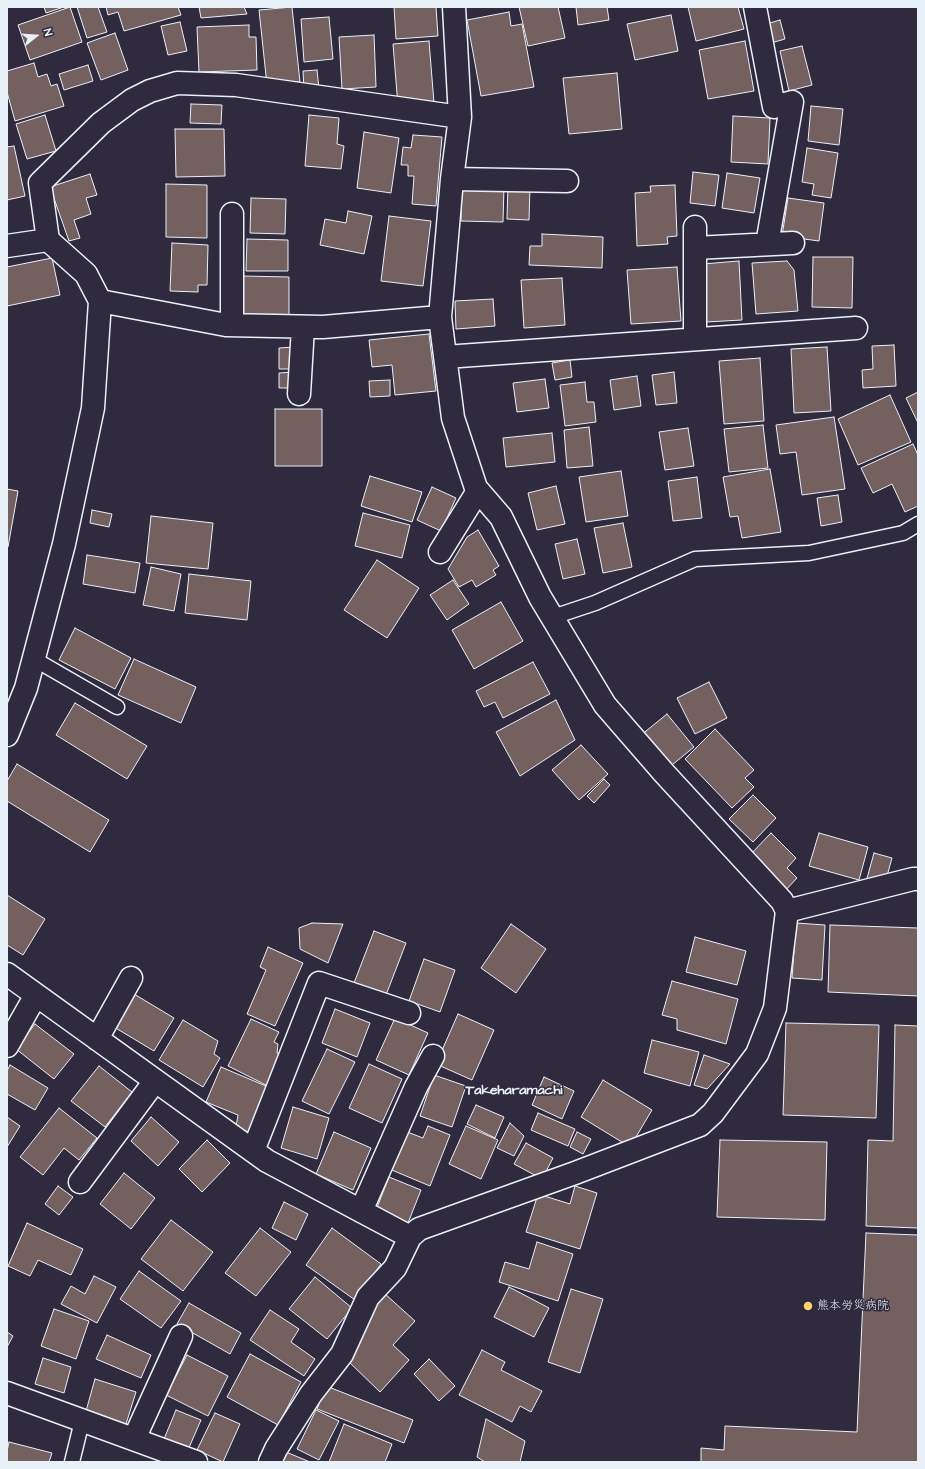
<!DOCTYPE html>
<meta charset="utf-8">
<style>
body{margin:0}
#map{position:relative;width:925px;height:1469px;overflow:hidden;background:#2f2a3d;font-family:"Architects Daughter",sans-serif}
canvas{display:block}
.frame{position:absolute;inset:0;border:8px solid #e8f1f8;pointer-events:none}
.north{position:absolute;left:16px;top:16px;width:40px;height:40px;-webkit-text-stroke:3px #2f2a3d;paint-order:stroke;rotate:73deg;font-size:11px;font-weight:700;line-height:16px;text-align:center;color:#e8f1f8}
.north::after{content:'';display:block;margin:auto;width:14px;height:18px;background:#e8f1f8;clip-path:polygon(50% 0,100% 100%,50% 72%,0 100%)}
</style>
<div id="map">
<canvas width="925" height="1469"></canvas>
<div class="frame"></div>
<div class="north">N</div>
</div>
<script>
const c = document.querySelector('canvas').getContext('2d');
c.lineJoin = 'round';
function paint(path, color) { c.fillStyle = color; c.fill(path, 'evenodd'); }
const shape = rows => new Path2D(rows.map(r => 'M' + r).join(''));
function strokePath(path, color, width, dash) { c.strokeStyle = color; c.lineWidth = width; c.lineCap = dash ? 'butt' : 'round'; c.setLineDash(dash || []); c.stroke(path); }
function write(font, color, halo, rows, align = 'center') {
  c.font = font + ' "Architects Daughter","Klee One",sans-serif'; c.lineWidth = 3; c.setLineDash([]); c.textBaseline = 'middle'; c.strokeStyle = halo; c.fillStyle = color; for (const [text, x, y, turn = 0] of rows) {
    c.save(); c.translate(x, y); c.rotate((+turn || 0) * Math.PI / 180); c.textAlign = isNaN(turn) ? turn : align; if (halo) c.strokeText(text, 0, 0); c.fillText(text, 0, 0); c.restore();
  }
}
const building = shape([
 [44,7,64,7,46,13,44,7],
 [70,7,82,42,30,60,18,25,70,7],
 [77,7,98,7,107,32,87,38,77,7],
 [106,7,178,7,181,15,124,31,118,12,108,15,106,7],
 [199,7,244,7,247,14,201,18,199,7],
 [292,7,300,82,267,85,259,10,292,7],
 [394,7,436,7,438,36,396,39,394,7],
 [519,7,558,7,565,38,528,46,519,7],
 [576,7,607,7,609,20,578,25,576,7],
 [688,7,738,7,744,29,696,41,688,7],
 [509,12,511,26,522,24,534,87,481,96,467,20,509,12],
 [671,15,678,51,635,60,627,24,671,15],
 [329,17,333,59,304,62,301,19,329,17],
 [780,20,785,39,771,43,766,24,780,20],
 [180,22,187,51,168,55,161,26,180,22],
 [249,25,249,37,256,37,257,70,199,72,197,27,249,25],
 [115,33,128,70,101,80,87,43,115,33],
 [374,35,376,87,342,89,339,37,374,35],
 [429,41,434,103,398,106,393,44,429,41],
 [745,41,754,91,708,99,699,50,745,41],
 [802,46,812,85,789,91,780,51,802,46],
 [34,63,38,77,47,74,51,86,57,84,64,106,15,121,7,92,7,71,34,63],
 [88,65,93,81,64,90,59,74,88,65],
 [317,70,319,89,304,90,303,71,317,70],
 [617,73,622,129,569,134,563,78,617,73],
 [191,104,222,105,221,124,190,123,191,104],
 [811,106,843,109,839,145,808,141,811,106],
 [45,115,56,151,27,159,16,124,45,115],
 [309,115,339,118,337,144,344,146,341,169,305,166,309,115],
 [733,116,770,118,768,164,731,162,733,116],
 [175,129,224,129,225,176,176,177,175,129],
 [364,132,399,138,391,193,357,188,364,132],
 [413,135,442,137,436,206,412,204,414,176,408,176,408,165,401,165,403,147,411,148,413,135],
 [14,146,25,196,7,200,7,147,14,146],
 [807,148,838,153,831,198,812,195,814,184,802,182,807,148],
 [693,172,719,175,715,206,690,203,693,172],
 [727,173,760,178,754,213,722,208,727,173],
 [90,174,97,195,86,198,91,214,74,220,80,238,69,241,50,187,90,174],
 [166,184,207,185,207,238,166,237,166,184],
 [462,185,504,186,503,222,461,221,462,185],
 [508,185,530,186,529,220,507,219,508,185],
 [675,185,677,236,667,237,668,244,637,246,635,193,651,192,650,186,675,185],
 [251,198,286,199,285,234,250,233,251,198],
 [788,198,824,203,819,241,782,236,788,198],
 [348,211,372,216,364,254,320,245,325,219,346,223,348,211],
 [389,216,431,221,423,286,381,281,389,216],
 [542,234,603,237,602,268,529,265,530,246,542,246,542,234],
 [247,239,288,240,288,271,246,271,247,239],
 [172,243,208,245,207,285,198,285,198,292,170,291,172,243],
 [813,257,853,257,852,308,812,307,813,257],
 [52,258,60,295,7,306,7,267,52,258],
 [739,261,742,320,706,322,703,264,739,261],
 [787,261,794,270,798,311,756,314,752,263,787,261],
 [677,267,681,321,631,324,627,270,677,267],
 [242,276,289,277,289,324,242,323,242,276],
 [562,278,565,325,524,328,521,280,562,278],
 [493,299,495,326,456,329,455,301,493,299],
 [429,334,436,391,395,395,392,365,372,367,369,340,429,334],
 [894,345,896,386,863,388,862,370,873,369,872,346,894,345],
 [294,347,295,369,279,369,279,348,294,347],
 [827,347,831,411,794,413,791,349,827,347],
 [760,358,764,421,724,424,719,361,760,358],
 [570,360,572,377,555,380,552,363,570,360],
 [293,372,294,388,279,388,279,373,293,372],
 [674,372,677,403,656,405,652,375,674,372],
 [637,376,641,406,614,410,610,380,637,376],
 [545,379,549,408,517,412,513,383,545,379],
 [390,380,390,396,370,397,369,381,390,380],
 [585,382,587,402,594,402,596,422,565,426,560,385,585,382],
 [918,392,918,423,906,398,918,392],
 [890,395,911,442,858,465,838,419,890,395],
 [275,409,322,409,322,466,275,466,275,409],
 [834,417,845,489,802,495,796,452,780,454,776,425,834,417],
 [763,425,768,468,729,472,724,429,763,425],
 [589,427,593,466,567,468,564,430,589,427],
 [688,428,694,466,665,470,659,432,688,428],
 [552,433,555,462,506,467,503,438,552,433],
 [913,444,918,455,918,506,905,512,892,484,873,493,861,468,913,444],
 [770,469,781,532,742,538,738,516,730,517,723,477,770,469],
 [621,471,628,516,586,522,579,477,621,471],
 [370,476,422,492,412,522,361,506,370,476],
 [697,477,702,518,673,521,668,481,697,477],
 [556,486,565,524,537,530,528,493,556,486],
 [432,487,456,498,441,531,417,520,432,487],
 [7,489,18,491,8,547,7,547,7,489],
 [838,495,842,522,821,526,817,498,838,495],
 [92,510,112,514,109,527,90,523,92,510],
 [363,513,410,525,402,558,355,546,363,513],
 [151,516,213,523,208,569,146,563,151,516],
 [623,523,632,567,603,573,594,528,623,523],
 [478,530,499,566,493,570,496,575,476,587,472,580,459,587,448,569,467,537,478,530],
 [577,539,585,574,563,579,555,544,577,539],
 [87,555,140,563,135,593,83,584,87,555],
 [377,560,419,588,387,638,344,610,377,560],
 [151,567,181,574,174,611,143,605,151,567],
 [189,574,251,581,247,620,185,613,189,574],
 [453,580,469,604,447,620,430,595,453,580],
 [501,602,523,641,474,669,452,630,501,602],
 [75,628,131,658,115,689,59,660,75,628],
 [134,659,196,687,181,723,118,695,134,659],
 [533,662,550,694,503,718,495,702,484,707,476,691,533,662],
 [709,682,727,718,695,734,677,698,709,682],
 [556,700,575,740,520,776,496,732,556,700],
 [75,703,147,746,127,779,56,735,75,703],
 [667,714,694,747,667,769,640,736,667,714],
 [715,729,754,770,745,778,754,787,732,808,685,759,715,729],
 [581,745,608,774,579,800,552,770,581,745],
 [17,764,109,820,90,852,7,801,7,781,17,764],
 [604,779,610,785,594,803,587,796,604,779],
 [753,795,776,818,753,842,729,819,753,795],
 [771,833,796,858,787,868,797,878,784,892,748,857,771,833],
 [819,833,868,847,859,880,809,866,819,833],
 [874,853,892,858,887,876,866,882,874,853],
 [7,895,45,919,23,955,7,945,7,895],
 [312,923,343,924,328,963,300,949,299,928,312,923],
 [796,923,825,925,822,980,792,978,796,923],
 [511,924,546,949,516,993,481,968,511,924],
 [830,925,918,928,918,996,828,992,830,925],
 [374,931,406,943,386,995,354,983,374,931],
 [695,937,746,951,737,985,686,972,695,937],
 [268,947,303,963,275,1026,247,1014,266,970,260,967,268,947],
 [424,959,455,970,440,1012,409,1001,424,959],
 [672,981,738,999,726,1044,677,1030,677,1019,662,1015,672,981],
 [134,994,174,1018,154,1051,114,1027,134,994],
 [335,1009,370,1023,357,1057,322,1043,335,1009],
 [458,1014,494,1030,472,1080,436,1064,458,1014],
 [395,1018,428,1033,409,1075,376,1060,395,1018],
 [251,1019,279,1032,274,1042,278,1044,277,1053,285,1056,270,1087,228,1066,251,1019],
 [183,1020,218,1041,214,1054,220,1058,203,1087,159,1060,183,1020],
 [786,1023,879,1025,876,1118,783,1115,786,1023],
 [35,1024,74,1054,54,1079,16,1049,35,1024],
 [895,1025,918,1026,918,1228,866,1226,868,1140,893,1141,895,1025],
 [652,1040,699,1052,690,1086,644,1073,652,1040],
 [327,1049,355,1062,329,1114,302,1101,327,1049],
 [704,1055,730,1064,707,1089,694,1085,704,1055],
 [369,1064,402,1079,382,1123,349,1108,369,1064],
 [10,1065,48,1088,35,1110,7,1094,7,1071,10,1065],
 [99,1066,132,1092,105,1127,71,1101,99,1066],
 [221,1067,273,1089,252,1139,235,1132,238,1115,206,1102,221,1067],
 [434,1075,466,1086,452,1127,420,1116,434,1075],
 [544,1077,574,1091,562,1119,532,1105,544,1077],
 [603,1080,652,1110,630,1147,581,1117,603,1080],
 [476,1105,504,1117,495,1138,467,1124,476,1105],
 [293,1107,329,1118,317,1159,281,1148,293,1107],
 [59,1108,97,1138,79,1160,64,1148,43,1175,20,1157,59,1108],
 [538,1113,575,1129,568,1146,531,1130,538,1113],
 [7,1117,20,1126,7,1147,7,1117],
 [151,1117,179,1142,158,1166,131,1141,151,1117],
 [510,1123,524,1136,514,1156,497,1148,510,1123],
 [428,1126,450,1135,430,1186,387,1168,402,1130,423,1138,428,1126],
 [466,1126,498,1140,481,1179,449,1164,466,1126],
 [334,1132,371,1148,353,1190,316,1174,334,1132],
 [577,1132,591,1139,583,1154,570,1147,577,1132],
 [207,1140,230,1163,202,1192,179,1169,207,1140],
 [720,1140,827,1142,825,1220,717,1217,720,1140],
 [526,1143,553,1158,542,1179,514,1164,526,1143],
 [124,1173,155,1198,131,1229,100,1204,124,1173],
 [389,1177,421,1190,408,1223,376,1210,389,1177],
 [58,1186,73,1197,59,1215,45,1204,58,1186],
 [575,1186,597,1193,580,1249,526,1232,538,1194,570,1204,575,1186],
 [284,1202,308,1214,296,1240,272,1228,284,1202],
 [171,1220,213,1252,183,1291,141,1259,171,1220],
 [27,1223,83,1249,71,1275,38,1260,30,1276,8,1266,27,1223],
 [260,1228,291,1252,256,1296,225,1273,260,1228],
 [332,1228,381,1264,355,1300,306,1265,332,1228],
 [866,1233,918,1235,918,1462,701,1462,701,1448,724,1450,725,1426,857,1432,866,1233],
 [537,1242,573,1254,558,1301,499,1282,505,1262,529,1269,537,1242],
 [139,1271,181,1301,161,1328,120,1299,139,1271],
 [94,1276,116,1287,97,1323,61,1304,71,1286,85,1294,94,1276],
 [315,1277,352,1308,327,1339,289,1309,315,1277],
 [509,1287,549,1308,534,1337,494,1317,509,1287],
 [571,1289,603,1299,580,1373,548,1362,571,1289],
 [384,1293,415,1321,393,1345,409,1360,380,1392,347,1360,364,1326,371,1318,366,1313,384,1293],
 [189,1303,241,1333,230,1354,177,1324,189,1303],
 [54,1309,89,1321,76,1359,41,1346,54,1309],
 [270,1310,299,1329,291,1342,315,1359,304,1376,250,1340,270,1310],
 [7,1332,13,1336,7,1347,7,1332],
 [107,1335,151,1355,141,1378,96,1359,107,1335],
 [482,1350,505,1362,501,1370,542,1391,531,1412,520,1406,512,1422,459,1395,482,1350],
 [250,1354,301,1382,278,1425,227,1397,250,1354],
 [187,1355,228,1376,208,1416,166,1395,187,1355],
 [43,1358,71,1367,64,1393,35,1384,43,1358],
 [429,1359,455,1386,439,1401,414,1374,429,1359],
 [95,1379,136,1392,126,1424,86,1411,95,1379],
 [326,1386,413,1420,404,1443,317,1409,326,1386],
 [176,1410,201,1420,188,1450,164,1439,176,1410],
 [316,1410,339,1421,319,1460,297,1449,316,1410],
 [215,1413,240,1424,223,1462,197,1450,215,1413],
 [486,1419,525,1441,520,1462,485,1462,477,1457,486,1419],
 [344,1424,392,1444,385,1462,329,1462,344,1424],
 [9,1442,52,1453,49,1462,7,1462,7,1451,9,1442],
 [286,1452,310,1462,282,1462,286,1452]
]);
paint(building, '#73605f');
strokePath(building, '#e8f1f8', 1);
const lane = shape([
 [553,617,595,603,695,559,809,553,903,533,918,524],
 [34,659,117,707],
 [72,1462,82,1421]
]);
const street = shape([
 [755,7,774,107,792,102,767,244],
 [452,179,567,181],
 [695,227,695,339],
 [48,240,86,274,100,301],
 [7,246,48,240,40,183,101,123,132,100,150,91,177,83,236,85,460,117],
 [695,248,793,243],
 [232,325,232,214],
 [445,357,856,328],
 [299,394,303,327],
 [440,552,476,494,476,488],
 [7,735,26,688,64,544,93,408,100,301,226,325,323,327,440,317],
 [787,911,913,879,918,879],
 [7,974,267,1161,410,1237],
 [97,1039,131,978],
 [7,1046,36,995],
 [253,1151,319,983,409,1013],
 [80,1182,155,1081],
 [361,1211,416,1087,433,1056],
 [134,1439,181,1336],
 [270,1462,276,1449,311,1394,342,1354,368,1297,395,1268,410,1237,419,1229,575,1173,700,1125,713,1113,757,1054,775,1008,787,911,782,901,664,773,605,705,540,597,501,517,476,488,453,418,440,317,452,179,460,117,454,7]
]);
const secondary = shape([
 [7,1393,196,1462]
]);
strokePath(lane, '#e8f1f8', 17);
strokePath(street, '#e8f1f8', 25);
strokePath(secondary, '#e8f1f8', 25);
strokePath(lane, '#2f2a3d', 14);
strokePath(street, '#2f2a3d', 22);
strokePath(secondary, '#2f2a3d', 22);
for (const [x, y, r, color] of [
 [808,1306,5,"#ffd166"]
]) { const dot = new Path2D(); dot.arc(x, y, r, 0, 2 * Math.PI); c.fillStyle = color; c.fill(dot); strokePath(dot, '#2f2a3d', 1.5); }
write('12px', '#e8f1f8', '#2f2a3d', [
 ["熊本労災病院",817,1306]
], 'left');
write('bold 14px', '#e8f1f8', '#2f2a3d', [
 ["Takeharamachi",514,1091]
]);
</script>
